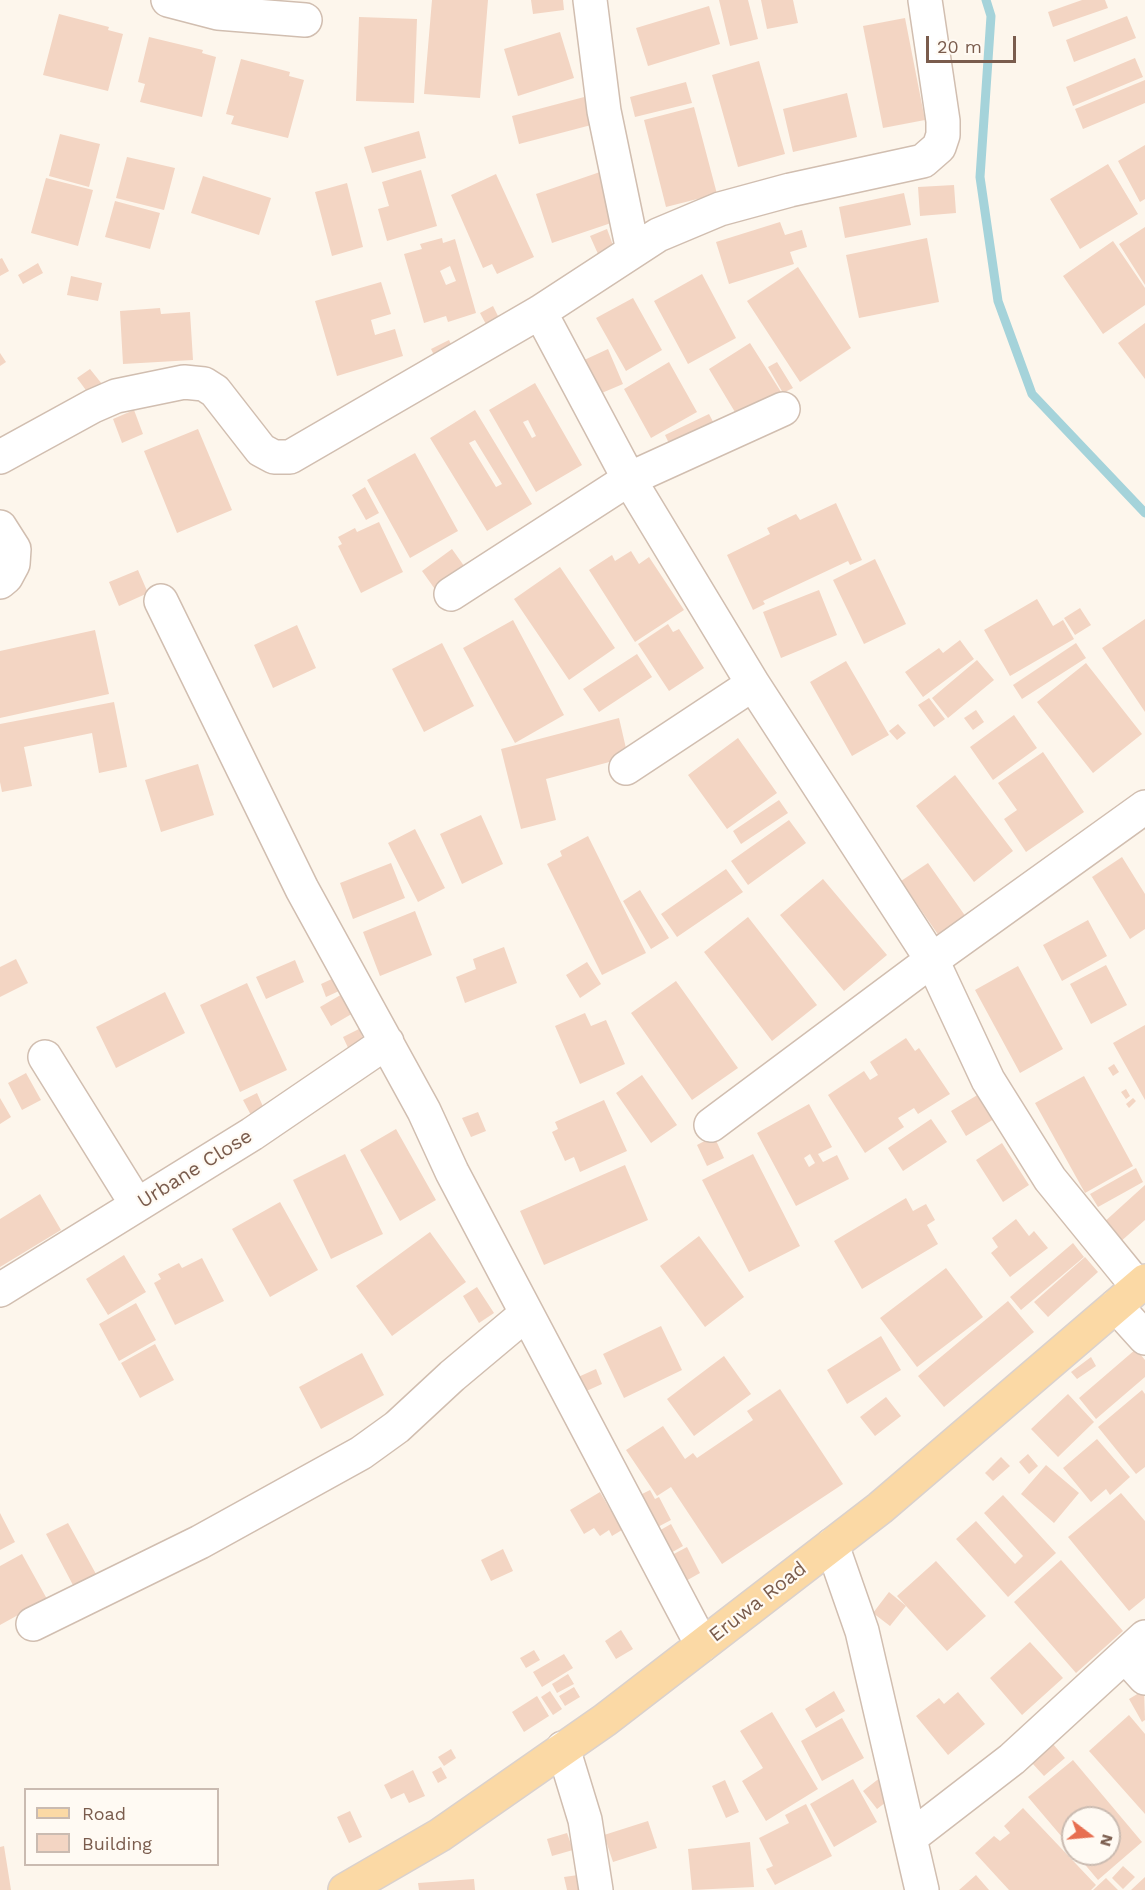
<!DOCTYPE html>
<style>
body{margin:0}
#map{position:relative;width:1145px;height:1890px;overflow:hidden;background:#fdf6ec;font-family:"Work Sans",sans-serif}
canvas{display:block}
.legend{position:absolute;left:24px;top:1788px;width:195px;height:78px;box-sizing:border-box;background:#fffaf3;border:2px solid #cabbb1;margin:0;padding:8px 10px;list-style:none;font-size:18px;color:#7a5c4d}
.legend li{display:flex;align-items:center;gap:12px;height:30px}
.legend b{width:30px;border:2px solid #cabbb1}
.north{position:absolute;left:1061px;top:1806px;width:60px;height:60px;box-sizing:border-box;background:#fffaf3;border:2px solid #cabbb1;border-radius:50%;rotate:106deg;font-size:16px;font-weight:700;line-height:24px;text-align:center;color:#7a5c4d}
.north::after{content:'';display:block;margin:auto;width:21px;height:27px;background:#e76f51;clip-path:polygon(50% 0,100% 100%,50% 72%,0 100%)}
.scale{position:absolute;left:926px;top:36px;width:90px;height:27px;box-sizing:border-box;border:3px solid #7a5c4d;border-top:0;padding-left:8px;font-size:18px;line-height:21px;white-space:nowrap;color:#7a5c4d;-webkit-text-stroke:4px #fffaf3;paint-order:stroke}
</style>
<div id="map">
<canvas width="1145" height="1890"></canvas>
<ul class="legend">
<li><b style="height:8px;background:#fbd9a5"></b>Road</li>
<li><b style="height:16px;background:#f3d5c3"></b>Building</li>
</ul>
<div class="north">N</div>
<div class="scale">20 m</div>
</div>
<script>
const c = document.querySelector('canvas').getContext('2d');
c.lineJoin = 'round';
const shape = rows => new Path2D(rows.map(r => 'M' + r).join(''));
function strokePath(path, color, width, dash) { c.strokeStyle = color; c.lineWidth = width; c.lineCap = dash ? 'butt' : 'round'; c.setLineDash(dash || []); c.stroke(path); }
function paint(path, color) { c.fillStyle = color; c.fill(path, 'evenodd'); }
function write(font, color, halo, rows, align = 'center') {
  c.font = font + ' "Work Sans",sans-serif'; c.lineWidth = 4.5; c.setLineDash([]); c.textBaseline = 'middle'; c.strokeStyle = halo; c.fillStyle = color; for (const [text, x, y, turn = 0] of rows) {
    c.save(); c.translate(x, y); c.rotate((+turn || 0) * Math.PI / 180); c.textAlign = isNaN(turn) ? turn : align; if (halo) c.strokeText(text, 0, 0); c.fillText(text, 0, 0); c.restore();
  }
}
strokePath(shape([
 [986,0,991,16,980,177,998,301,1032,394,1145,513]
]), '#a5d3da', 9);
paint(shape([
 [432,0,488,0,480,98,424,94],
 [531,0,563,0,564,10,533,14],
 [719,0,748,0,758,39,730,46],
 [761,0,793,0,798,23,767,29],
 [1082,0,1105,0,1108,8,1053,27,1048,12],
 [709,6,720,44,648,66,636,28],
 [59,14,109,27,108,30,123,34,108,91,43,75],
 [1127,16,1136,38,1074,62,1066,40],
 [359,17,417,19,414,103,356,101],
 [905,18,925,120,883,128,863,26],
 [560,32,574,78,518,96,504,49],
 [149,37,203,50,202,53,216,57,202,117,140,102,145,84,138,82],
 [1135,58,1143,77,1073,106,1066,87],
 [241,59,290,72,289,76,304,80,288,138,231,124,234,116,226,114],
 [759,61,785,154,738,167,712,75],
 [1145,80,1145,103,1083,129,1075,109],
 [686,82,692,103,635,117,630,97],
 [847,93,857,137,793,152,783,109],
 [588,96,595,124,519,144,512,116],
 [694,107,717,194,666,207,644,120],
 [419,131,426,158,372,173,364,147],
 [60,134,100,144,89,187,49,176],
 [1145,145,1145,199,1140,202,1118,161],
 [127,157,175,168,164,210,116,198],
 [1108,164,1138,214,1080,249,1050,199],
 [421,170,437,226,387,241,378,209,389,206,382,182],
 [600,172,617,221,552,243,536,194],
 [496,174,534,257,497,274,492,264,483,268,451,195],
 [203,176,271,198,259,235,191,213],
 [46,178,93,190,78,246,31,233],
 [347,183,363,247,332,256,315,192],
 [954,185,956,213,920,216,918,187],
 [904,193,911,225,845,238,839,207],
 [115,201,160,213,150,249,105,237],
 [780,222,785,235,802,230,807,247,790,252,794,264,729,284,716,242],
 [1145,227,1145,285,1119,244],
 [607,229,614,248,598,254,590,236],
 [442,238,443,243,455,239,476,313,448,322,446,316,424,323,404,254,422,249,420,244],
 [450,266,456,281,446,285,440,271],
 [927,238,939,302,859,318,846,255],
 [1113,241,1145,288,1145,305,1103,334,1063,276],
 [2,258,9,271,0,276,0,259],
 [38,263,43,273,23,284,18,275],
 [798,267,851,348,800,382,747,301],
 [702,274,736,338,688,364,654,301],
 [71,276,102,283,98,301,67,295],
 [381,282,391,314,371,320,375,335,395,329,403,356,337,376,315,301],
 [633,298,662,350,626,371,596,318],
 [493,306,502,324,489,330,480,313],
 [160,308,161,314,190,312,193,360,123,364,120,311],
 [1145,323,1145,379,1118,343],
 [449,340,454,350,436,359,431,349],
 [750,343,783,395,741,422,709,369],
 [608,349,623,384,597,395,582,361],
 [0,353,6,362,0,366],
 [669,362,697,412,651,438,624,389],
 [777,362,793,388,783,393,768,367],
 [90,369,102,384,88,393,77,378],
 [535,383,582,465,536,492,489,410],
 [528,420,536,436,532,438,523,422],
 [134,410,143,434,122,443,113,419],
 [475,410,532,504,487,531,430,438],
 [475,440,502,484,496,487,469,443],
 [709,414,720,435,675,456,665,435],
 [198,429,232,510,177,533,144,451],
 [415,453,458,531,410,558,367,480],
 [365,487,379,513,366,520,352,495],
 [836,503,862,560,850,565,848,561,763,601,765,604,753,610,727,555,770,534,767,528,796,514,800,520],
 [379,522,403,572,361,593,338,546,342,544,338,537,355,528,357,532],
 [452,549,467,570,437,592,422,571],
 [631,551,639,564,649,557,684,610,635,642,589,570,612,555,615,561],
 [875,559,906,624,864,644,833,580],
 [560,567,615,648,569,680,514,599],
 [138,570,148,593,119,606,109,582],
 [819,590,837,635,781,658,763,612],
 [1037,599,1053,626,1063,620,1074,639,1010,676,984,630],
 [1080,608,1091,625,1075,635,1064,618],
 [1145,619,1145,712,1102,648],
 [513,620,564,715,515,743,463,648],
 [668,624,673,632,679,629,704,668,669,691,638,644],
 [297,625,316,668,273,688,254,645],
 [95,630,109,694,0,718,0,651],
 [960,640,974,659,923,697,905,672,939,648,943,653],
 [442,643,474,706,424,732,392,669],
 [1076,643,1086,658,1022,699,1013,685],
 [637,654,652,677,599,712,583,689],
 [977,660,994,680,948,718,932,698],
 [846,661,889,735,852,756,810,682],
 [1086,663,1142,734,1093,773,1037,702],
 [929,698,945,719,934,727,918,705],
 [114,702,127,767,99,773,92,733,24,747,32,786,2,792,0,782,0,724],
 [976,710,984,722,973,730,964,718],
 [1014,715,1037,748,993,780,970,747],
 [619,718,628,757,546,779,556,820,521,829,501,749],
 [898,724,906,733,897,740,889,731],
 [738,738,777,793,727,829,688,775],
 [1043,752,1084,812,1026,852,1004,819,1017,810,998,783],
 [198,764,214,815,161,832,145,780],
 [955,775,1013,851,974,882,916,806],
 [779,800,788,813,741,844,733,831],
 [481,815,503,864,462,884,440,834],
 [789,820,806,843,748,885,731,861],
 [415,829,445,888,418,902,388,843],
 [588,836,646,953,602,975,547,864,562,856,560,851],
 [1122,857,1145,894,1145,929,1130,939,1092,877],
 [391,863,405,898,353,919,340,883],
 [928,863,966,917,939,936,901,881],
 [726,869,743,892,677,937,661,914],
 [823,879,887,955,844,991,780,915],
 [640,890,669,938,651,949,623,901],
 [415,911,432,955,380,976,363,932],
 [748,917,817,1005,772,1041,704,952],
 [1088,920,1107,956,1062,981,1043,945],
 [504,947,517,983,465,1003,456,977,476,969,473,959],
 [16,959,28,983,0,997,0,967],
 [295,960,304,982,266,999,256,977],
 [587,962,601,984,580,998,566,975],
 [1106,965,1127,1005,1091,1024,1070,984],
 [1018,966,1063,1049,1020,1073,975,990],
 [334,978,339,991,326,997,321,984],
 [676,981,738,1068,692,1100,631,1013],
 [247,983,287,1070,240,1092,200,1005],
 [165,992,185,1033,116,1068,96,1027],
 [344,993,355,1012,331,1026,320,1007],
 [585,1013,591,1026,606,1020,625,1064,580,1084,555,1026],
 [1145,1025,1145,1100,1113,1043],
 [359,1029,366,1045,350,1052,343,1037],
 [906,1038,915,1051,919,1048,950,1094,918,1114,914,1108,898,1118,904,1127,865,1153,828,1095,864,1071,870,1080,878,1075,870,1062],
 [1114,1064,1119,1072,1113,1076,1108,1068],
 [26,1073,41,1100,22,1110,8,1083],
 [642,1075,677,1125,651,1143,616,1093],
 [1084,1076,1133,1166,1085,1193,1035,1103],
 [1126,1089,1130,1096,1126,1099,1121,1092],
 [984,1091,999,1116,966,1136,951,1111],
 [257,1093,265,1111,252,1117,243,1100],
 [0,1098,11,1117,0,1124],
 [1133,1098,1136,1101,1129,1108,1126,1104],
 [604,1100,627,1151,580,1172,574,1157,565,1161,552,1132,558,1129,555,1122],
 [809,1104,832,1147,818,1154,823,1162,837,1155,849,1179,796,1206,757,1133],
 [810,1154,815,1163,809,1167,804,1158],
 [478,1112,486,1131,471,1137,462,1118],
 [931,1119,947,1142,903,1171,888,1148],
 [396,1129,436,1200,400,1221,360,1150],
 [714,1136,724,1158,707,1166,697,1145],
 [1002,1143,1029,1185,1003,1202,976,1160],
 [345,1154,383,1234,331,1259,293,1180],
 [753,1154,800,1246,749,1272,702,1180],
 [625,1165,648,1220,544,1265,520,1211],
 [1136,1168,1143,1182,1098,1207,1090,1194],
 [1145,1185,1145,1220,1119,1243,1102,1224],
 [40,1194,61,1230,0,1267,0,1219],
 [906,1198,913,1211,926,1204,935,1220,927,1225,938,1244,862,1289,834,1241],
 [280,1202,318,1270,270,1297,232,1229],
 [1016,1219,1029,1236,1034,1231,1048,1248,1010,1277,991,1253,998,1247,992,1238],
 [430,1232,466,1282,392,1336,356,1286],
 [699,1236,744,1297,705,1327,660,1266],
 [1073,1243,1084,1257,1021,1310,1010,1297],
 [124,1255,146,1292,108,1315,86,1279],
 [1085,1257,1098,1272,1048,1317,1034,1302],
 [202,1258,224,1301,175,1325,154,1283,161,1279,158,1274,179,1263,182,1268],
 [946,1268,983,1317,917,1367,880,1318],
 [477,1287,494,1313,479,1323,463,1296],
 [1008,1301,1034,1332,944,1407,918,1376],
 [136,1303,156,1340,119,1361,99,1324],
 [661,1326,682,1370,624,1398,603,1354],
 [881,1336,901,1370,847,1404,827,1370],
 [155,1344,174,1380,140,1398,121,1363],
 [1136,1349,1145,1360,1145,1377,1096,1419,1079,1398],
 [362,1353,384,1395,321,1429,299,1387],
 [724,1356,751,1394,694,1436,667,1399],
 [1091,1357,1096,1366,1077,1379,1071,1372],
 [596,1369,602,1384,582,1393,576,1378],
 [780,1389,843,1484,722,1564,671,1487,657,1496,626,1450,663,1426,685,1459,693,1453,697,1458,753,1420,747,1411],
 [1142,1390,1145,1394,1145,1467,1136,1474,1098,1427],
 [1068,1394,1094,1422,1058,1457,1031,1429],
 [886,1397,901,1416,875,1436,860,1417],
 [1097,1439,1130,1477,1110,1495,1106,1489,1091,1502,1063,1468],
 [1028,1454,1038,1466,1029,1474,1019,1462],
 [1001,1457,1010,1466,993,1481,985,1473],
 [1046,1465,1079,1493,1054,1523,1021,1494],
 [650,1490,655,1499,659,1497,671,1520,654,1529,638,1496],
 [600,1492,622,1530,612,1536,609,1530,600,1536,594,1528,584,1534,570,1510],
 [1121,1493,1145,1521,1145,1598,1129,1611,1068,1537],
 [1003,1495,1056,1553,1008,1597,956,1539,976,1521,1015,1564,1023,1556,984,1513],
 [0,1513,15,1542,0,1550],
 [68,1523,96,1574,74,1587,46,1534],
 [671,1524,683,1546,669,1554,657,1532],
 [687,1547,700,1573,684,1582,670,1556],
 [503,1549,513,1571,491,1581,481,1560],
 [22,1554,47,1599,0,1625,0,1566],
 [1061,1560,1123,1631,1076,1673,1014,1602],
 [936,1561,986,1616,947,1651,897,1596],
 [889,1592,906,1606,890,1626,873,1613],
 [621,1630,633,1649,616,1659,605,1641],
 [1030,1642,1063,1678,1022,1715,990,1678],
 [534,1650,540,1660,526,1668,520,1658],
 [564,1654,573,1668,542,1687,533,1672],
 [568,1674,574,1684,557,1693,552,1684],
 [574,1687,580,1697,565,1706,559,1696],
 [1144,1690,1145,1720,1142,1722,1129,1699],
 [550,1691,562,1709,553,1715,541,1697],
 [834,1691,845,1711,816,1728,805,1709],
 [958,1692,985,1724,948,1755,916,1716,939,1698,944,1704],
 [537,1696,549,1716,524,1732,512,1712],
 [772,1712,818,1789,766,1821,742,1781,763,1768,740,1731],
 [1129,1715,1145,1734,1145,1814,1089,1751],
 [842,1718,864,1758,822,1781,801,1741],
 [1053,1744,1065,1758,1044,1776,1032,1763],
 [451,1749,456,1758,444,1766,438,1757],
 [1073,1760,1142,1842,1098,1880,1076,1854,1109,1854,1109,1818,1073,1818,1073,1850,1028,1797],
 [441,1767,447,1778,438,1783,432,1772],
 [413,1770,425,1796,409,1803,404,1793,391,1799,384,1785],
 [881,1777,894,1796,877,1809,863,1791],
 [853,1779,877,1822,834,1847,810,1804],
 [725,1780,739,1812,726,1818,712,1786],
 [806,1804,832,1856,775,1885,766,1869,773,1866,759,1838,789,1823,785,1815],
 [1023,1808,1096,1885,1091,1890,1009,1890,975,1853,994,1836,1000,1841,1010,1833,1004,1826],
 [350,1811,362,1837,349,1843,337,1817],
 [648,1821,657,1848,613,1862,604,1835],
 [567,1833,573,1850,552,1856,547,1839],
 [750,1842,754,1887,692,1890,688,1849],
 [4,1846,11,1890,0,1890,0,1847],
 [1123,1866,1135,1877,1123,1889,1112,1878],
 [578,1875,580,1890,567,1890,564,1877],
 [976,1875,989,1890,959,1890],
 [1145,1877,1145,1890,1131,1890],
 [1106,1878,1118,1890,1093,1890],
 [474,1879,475,1890,419,1890,418,1883]
]), '#f3d5c3');
const minor = shape([
 [168,0,218,13,305,20],
 [590,0,604,111,633,251],
 [540,312,629,479,753,684,932,960,988,1080,1050,1179,1138,1287],
 [0,457,93,406,116,396,184,382,204,384,215,391,261,450,274,457,290,457,540,312,658,235,720,209,790,190,923,161,939,147,943,135,943,121,925,0],
 [0,527,14,549,13,564,6,577,0,582],
 [451,594,629,479,783,409],
 [161,601,302,889,424,1111,452,1172,702,1645],
 [626,768,753,684],
 [45,1057,137,1205],
 [711,1125,932,960,1145,807],
 [0,1290,252,1134,387,1042],
 [1116,1306,1145,1338],
 [832,1545,862,1631,922,1890],
 [33,1624,200,1542,361,1453,397,1427,452,1376,526,1314],
 [1125,1656,1145,1678],
 [563,1748,585,1820,596,1890],
 [911,1837,1012,1759,1145,1637]
]);
const major = shape([
 [345,1890,440,1835,605,1720,880,1508,1145,1281]
]);
strokePath(minor, '#d1beb0', 36);
strokePath(major, '#dad1cd', 36);
strokePath(minor, '#fff', 33);
strokePath(major, '#fbd9a5', 33);
write('20px', '#7a5c4d', '#fffaf3', [
 ["Urbane Close",195,1169,-32],
 ["Eruwa Road",758,1602,-38]
]);
</script>
